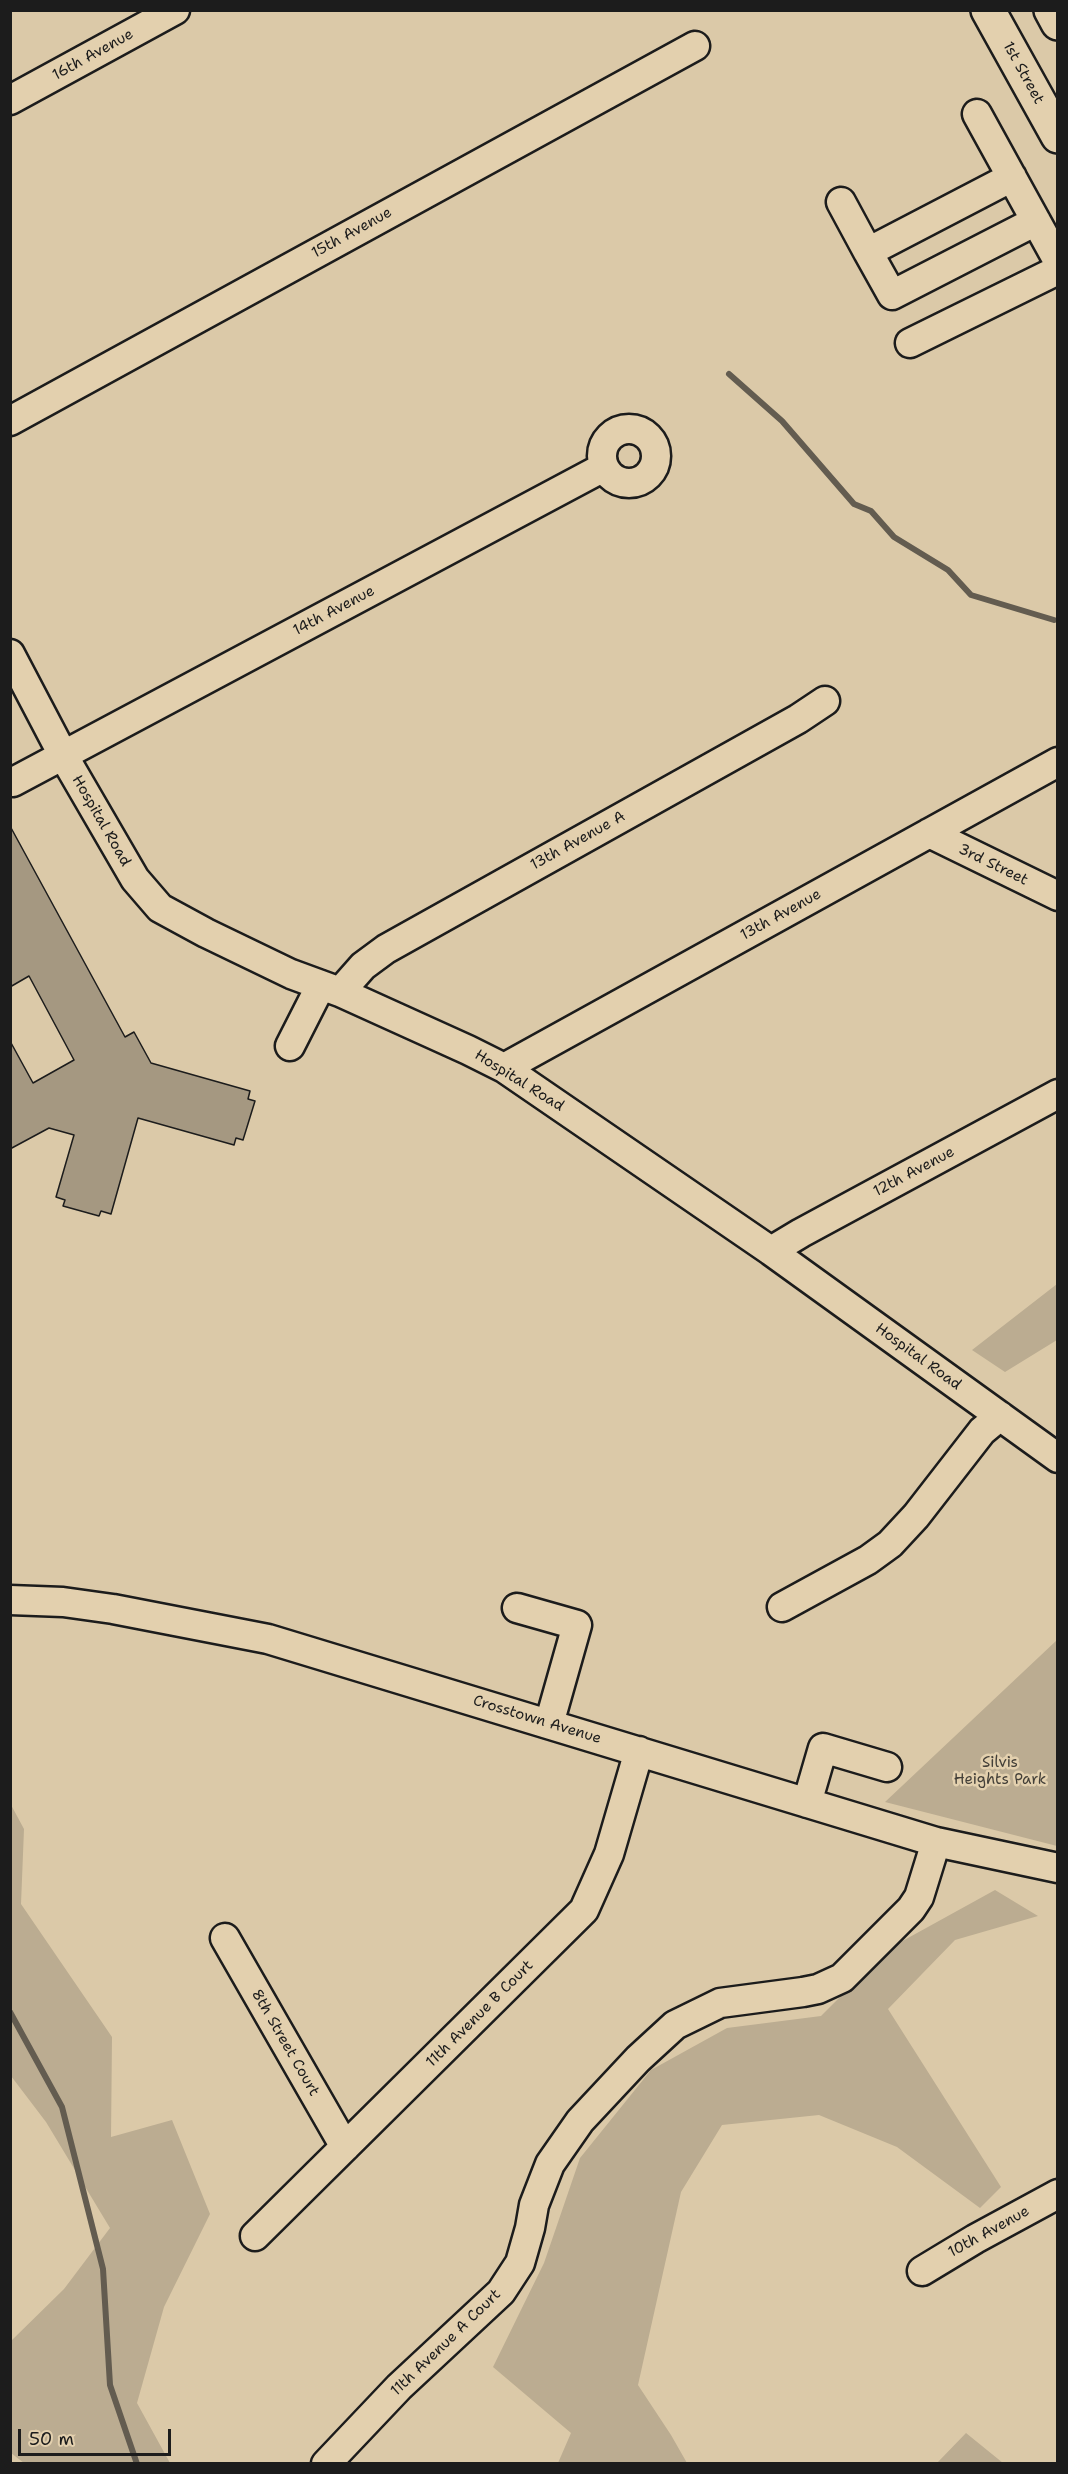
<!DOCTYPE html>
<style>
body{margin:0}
#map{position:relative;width:1068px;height:2474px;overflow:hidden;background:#dbc9a8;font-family:"Shantell Sans",sans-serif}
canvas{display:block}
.frame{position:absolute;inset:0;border:12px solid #1c1c1c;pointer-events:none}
.scale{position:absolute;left:18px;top:2429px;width:153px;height:27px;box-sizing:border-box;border:3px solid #1c1c1c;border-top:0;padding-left:8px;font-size:18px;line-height:21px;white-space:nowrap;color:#1c1c1c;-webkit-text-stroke:4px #e3d0ae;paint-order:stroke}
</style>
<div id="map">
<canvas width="1068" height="2474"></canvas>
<div class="frame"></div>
<div class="scale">50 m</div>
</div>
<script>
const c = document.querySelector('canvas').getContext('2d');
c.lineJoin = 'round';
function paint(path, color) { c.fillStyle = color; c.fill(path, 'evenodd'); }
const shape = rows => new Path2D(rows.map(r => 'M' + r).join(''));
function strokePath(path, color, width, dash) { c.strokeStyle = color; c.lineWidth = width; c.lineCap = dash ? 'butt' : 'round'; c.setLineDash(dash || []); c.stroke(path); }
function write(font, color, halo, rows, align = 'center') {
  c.font = font + ' "Shantell Sans",sans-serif'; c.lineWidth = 5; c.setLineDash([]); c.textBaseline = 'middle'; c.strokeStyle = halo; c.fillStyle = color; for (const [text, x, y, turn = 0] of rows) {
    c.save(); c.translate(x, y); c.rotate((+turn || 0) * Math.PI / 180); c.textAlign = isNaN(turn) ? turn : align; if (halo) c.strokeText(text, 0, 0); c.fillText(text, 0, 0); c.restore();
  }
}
paint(shape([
 [1057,1284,1057,1340,1005,1372,972,1350],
 [1057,1640,1057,1846,885,1802],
 [10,1803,24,1829,21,1904,112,2037,111,2137,172,2120,210,2214,164,2307,137,2403,170,2463,24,2463,11,2453,11,2341,64,2289,110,2228,46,2122,11,2076],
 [995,1890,1038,1916,955,1940,888,2009,1001,2187,980,2208,897,2147,819,2115,722,2125,681,2192,638,2385,671,2435,687,2463,558,2463,571,2433,493,2367,544,2263,580,2158,651,2070,727,2028,821,2016,888,1949],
 [966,2433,1003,2463,937,2463]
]), '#bbac91');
strokePath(shape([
 [729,374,782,421,854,504,871,511,894,537,948,570,971,595,1054,620],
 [10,2012,62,2107,103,2269,110,2385,137,2464]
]), '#635c50', 6);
const building = shape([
 [10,826,125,1037,134,1032,151,1063,250,1091,248,1099,255,1101,243,1140,236,1138,234,1145,138,1118,111,1214,101,1211,99,1216,63,1206,65,1200,56,1197,74,1135,49,1128,10,1149,10,1041,33,1083,74,1060,29,976,10,987,10,826]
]);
paint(building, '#a59881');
strokePath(building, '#1c1c1c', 1.5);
const minor = shape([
 [10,100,175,10],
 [977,114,1058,261],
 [1012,177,868,252,892,295,1036,221],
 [841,202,868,252],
 [910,343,1058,270],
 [10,421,695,46],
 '602 456a27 27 0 1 1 54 0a27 27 0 1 1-54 0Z',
 [10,654,63,755,135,879,160,908,206,933,291,974,340,992,468,1050,504,1068,771,1251,1058,1458],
 [13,782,604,467],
 [929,833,1058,896],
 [340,992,363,966,386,949,798,719,825,701],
 [290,1046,321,985],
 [504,1068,1058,762],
 [771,1251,801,1233,1058,1094],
 [10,1600,63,1602,113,1609,268,1639,936,1842,1058,1868],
 [782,1607,868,1560,890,1544,916,1516,982,1431,1000,1416],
 [517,1608,577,1625,549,1724],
 [807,1803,823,1748,887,1767],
 [225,1938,345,2147],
 [255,2236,584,1910,609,1854,639,1751],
 [922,2271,975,2239,1058,2194],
 [326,2464,399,2387,501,2292,520,2263,530,2228,534,2205,550,2164,580,2121,638,2059,675,2025,720,2003,803,1992,818,1989,842,1978,911,1909,919,1897,936,1842]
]);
const major = shape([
 [988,10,1058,136],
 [1051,10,1058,23]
]);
strokePath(minor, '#1c1c1c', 33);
strokePath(major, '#1c1c1c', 38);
strokePath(minor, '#e3d0ae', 28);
strokePath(major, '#e3d0ae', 33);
write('15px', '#1c1c1c', '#e3d0ae', [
 ["16th Avenue",93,55,-29],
 ["1st Street",1023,73,61],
 ["15th Avenue",352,233,-29],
 ["14th Avenue",334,611,-28],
 ["Hospital Road",101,821,60],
 ["13th Avenue A",578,841,-29],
 ["3rd Street",993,865,26],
 ["13th Avenue",781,915,-29],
 ["Hospital Road",519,1081,32],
 ["12th Avenue",914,1172,-28],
 ["Hospital Road",918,1357,36],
 ["Crosstown Avenue",537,1720,17],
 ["11th Avenue B Court",480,2014,-45],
 ["8th Street Court",285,2043,60],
 ["10th Avenue",989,2232,-29],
 ["11th Avenue A Court",446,2343,-44]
]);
write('15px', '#444039', '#e3d0ae', [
 ["Silvis",1000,1763],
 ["Heights Park",1000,1780]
]);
</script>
